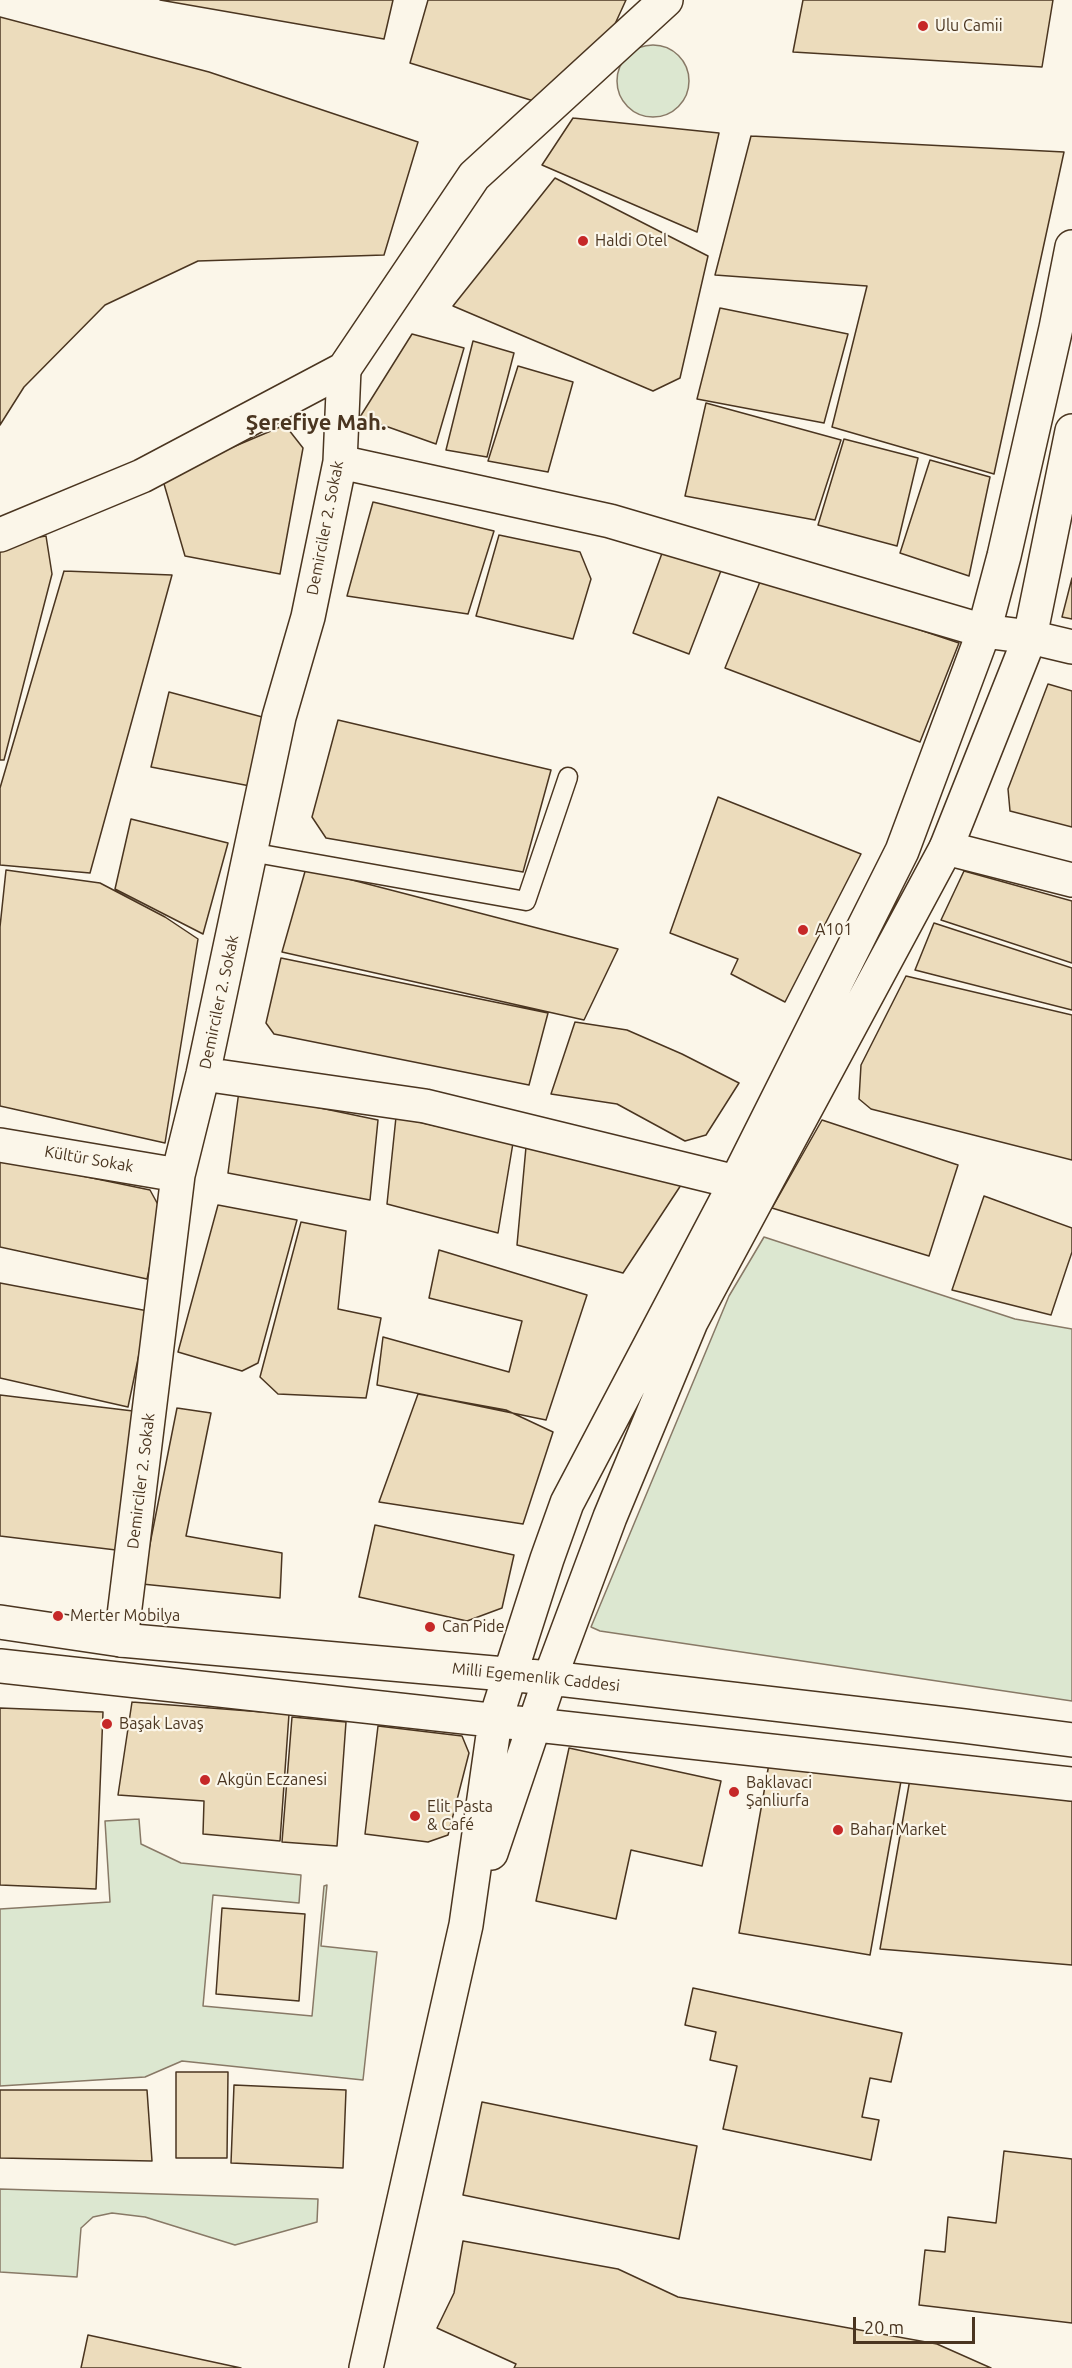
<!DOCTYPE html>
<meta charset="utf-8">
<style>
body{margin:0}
#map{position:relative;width:1072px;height:2368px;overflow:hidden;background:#fbf6e9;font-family:Ubuntu,sans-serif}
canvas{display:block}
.scale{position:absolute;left:853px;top:2317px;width:122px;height:27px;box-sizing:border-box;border:3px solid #4a3520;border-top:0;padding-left:8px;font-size:18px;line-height:21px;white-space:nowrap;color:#4a3520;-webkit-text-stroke:4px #fbf6e9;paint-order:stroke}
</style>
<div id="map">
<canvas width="1072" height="2368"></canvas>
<div class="scale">20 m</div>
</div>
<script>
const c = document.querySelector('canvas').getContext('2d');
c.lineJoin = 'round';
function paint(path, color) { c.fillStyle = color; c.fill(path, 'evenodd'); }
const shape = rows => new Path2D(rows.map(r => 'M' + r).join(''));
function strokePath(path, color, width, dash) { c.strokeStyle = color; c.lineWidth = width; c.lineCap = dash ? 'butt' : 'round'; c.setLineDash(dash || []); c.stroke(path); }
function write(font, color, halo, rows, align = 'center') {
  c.font = font + ' Ubuntu,sans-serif'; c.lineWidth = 4.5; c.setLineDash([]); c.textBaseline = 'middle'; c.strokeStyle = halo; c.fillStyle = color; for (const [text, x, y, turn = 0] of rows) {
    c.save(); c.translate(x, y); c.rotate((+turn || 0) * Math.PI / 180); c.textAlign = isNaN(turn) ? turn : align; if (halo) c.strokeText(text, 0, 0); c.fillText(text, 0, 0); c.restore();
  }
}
const green = shape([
 '617 81a36 36 0 1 1 72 0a36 36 0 1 1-72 0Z',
 [764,1237,1015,1319,1072,1329,1072,1701,600,1631,591,1627,729,1296,764,1237],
 [139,1819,141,1844,181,1863,301,1875,299,1903,213,1895,203,2006,312,2016,324,1886,327,1885,321,1946,377,1952,363,2080,182,2061,145,2077,0,2086,0,1909,110,1902,105,1821,139,1819],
 [0,2189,318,2199,317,2222,235,2245,145,2217,112,2213,93,2217,81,2228,77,2277,0,2272,0,2189]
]);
paint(green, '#dce7d0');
strokePath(green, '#887966', 1.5);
const building = shape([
 [160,0,393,0,384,39,160,0],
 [428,0,626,0,615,24,537,102,410,63,428,0],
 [803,0,1053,0,1042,67,793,52,803,0],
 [0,17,209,72,418,142,384,255,198,261,105,305,24,387,0,425,0,17],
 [573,118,719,133,697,232,542,165,573,118],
 [751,136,1064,152,994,474,832,427,867,286,715,275,751,136],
 [555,178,708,256,680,378,653,391,453,306,555,178],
 [720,308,848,334,824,423,697,399,720,308],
 [412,334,464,348,436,444,360,417,412,334],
 [473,341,514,353,487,457,446,450,473,341],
 [518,366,573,382,548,472,488,461,518,366],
 [706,403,841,440,815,520,685,496,706,403],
 [285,425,303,448,280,574,185,556,162,477,285,425],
 [844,439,918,458,897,546,818,525,844,439],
 [930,460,990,477,969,576,900,553,930,460],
 [373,502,494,531,468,614,347,596,373,502],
 [499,535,580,552,591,579,573,639,476,616,499,535],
 [46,536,52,574,4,760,0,760,0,543,46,536],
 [665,545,722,568,689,654,633,633,665,545],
 [64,571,172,575,90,873,0,865,0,788,64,571],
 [762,577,959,643,920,742,725,668,762,577],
 [1072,578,1072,619,1062,617,1072,578],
 [1048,684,1072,691,1072,827,1010,811,1008,789,1048,684],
 [169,692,266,718,250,786,151,767,169,692],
 [338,720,551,770,523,872,326,838,312,817,338,720],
 [718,797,861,854,785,1002,731,974,738,959,670,933,718,797],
 [131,819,228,843,203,934,115,889,131,819],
 [306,868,618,949,584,1020,282,952,306,868],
 [6,870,100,883,165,917,198,939,165,1143,0,1106,0,927,6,870],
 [964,871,1072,901,1072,963,941,920,964,871],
 [934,923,1072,968,1072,1010,915,970,934,923],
 [281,958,548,1013,529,1085,274,1034,266,1023,281,958],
 [906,976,1072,1015,1072,1160,871,1109,859,1099,861,1065,906,976],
 [575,1022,627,1030,682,1054,739,1083,706,1135,685,1141,617,1104,551,1094,575,1022],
 [239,1091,378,1120,370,1200,228,1173,239,1091],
 [396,1117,513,1143,498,1233,387,1204,396,1117],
 [822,1120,958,1165,929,1256,772,1208,822,1120],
 [526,1147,683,1182,623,1273,517,1245,526,1147],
 [0,1157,44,1168,150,1190,162,1212,147,1279,0,1247,0,1157],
 [984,1196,1072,1228,1072,1252,1051,1315,952,1290,984,1196],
 [218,1205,297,1220,258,1363,242,1371,178,1352,218,1205],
 [301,1222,346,1231,338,1309,381,1318,366,1398,278,1394,260,1377,301,1222],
 [439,1250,587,1295,546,1420,377,1385,383,1337,509,1372,522,1321,429,1298,439,1250],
 [0,1283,148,1311,128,1407,0,1378,0,1283],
 [418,1394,506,1410,553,1432,523,1524,379,1502,418,1394],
 [0,1395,133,1411,116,1550,0,1536,0,1395],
 [177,1408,211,1413,186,1536,282,1553,280,1598,142,1584,177,1408],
 [375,1525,514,1555,502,1608,467,1621,359,1597,375,1525],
 [132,1702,289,1714,280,1841,203,1834,204,1801,118,1795,132,1702],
 [0,1708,103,1712,96,1889,0,1885,0,1708],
 [292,1717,346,1722,337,1846,282,1842,292,1717],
 [378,1726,462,1736,469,1753,448,1835,428,1842,365,1834,378,1726],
 [569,1748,721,1781,702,1866,631,1850,616,1919,536,1901,569,1748],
 [770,1758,901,1781,870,1955,739,1933,770,1758],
 [910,1779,1072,1801,1072,1965,880,1949,910,1779],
 [222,1908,305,1914,299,2001,216,1994,222,1908],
 [693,1988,902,2033,891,2082,870,2078,862,2117,879,2120,871,2160,723,2129,737,2066,710,2060,716,2032,685,2025,693,1988],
 [176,2072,228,2072,227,2158,176,2158,176,2072],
 [234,2085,346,2090,343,2168,231,2163,234,2085],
 [0,2090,147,2090,152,2161,0,2158,0,2090],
 [482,2102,697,2146,679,2239,463,2195,482,2102],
 [1004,2151,1072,2159,1072,2323,919,2305,925,2250,945,2252,948,2217,996,2223,1004,2151],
 [463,2241,618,2269,678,2297,937,2344,991,2368,514,2368,516,2364,437,2328,454,2293,463,2241],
 [88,2335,241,2368,81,2368,88,2335]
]);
paint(building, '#ecdcbc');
strokePath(building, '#4a3520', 1.5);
const lane = shape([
 [250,852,526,901,568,777]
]);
const street = shape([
 [340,462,610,521,984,631,1030,637,1072,647],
 [946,848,1072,880],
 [203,1074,425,1106,736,1182],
 [0,1145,178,1175],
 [121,1640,178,1175,203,1074,279,717,308,617,340,462,344,369]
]);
const secondary = shape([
 [0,535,142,476,344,369,474,176,666,0],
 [0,1622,121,1640,550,1678,964,1726,1072,1740],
 [0,1666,1072,1784],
 [491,1853,550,1678,610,1517,691,1322,946,848,1030,637,1072,431],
 [366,2368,466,1925,495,1721,547,1559,567,1503,736,1182,902,851,984,631,1004,556,1056,328,1072,247]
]);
strokePath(lane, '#4a3520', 21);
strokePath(street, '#4a3520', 36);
strokePath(secondary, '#4a3520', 36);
strokePath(lane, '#fbf6e9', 18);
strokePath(street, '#fbf6e9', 33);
strokePath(secondary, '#fbf6e9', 33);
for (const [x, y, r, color] of [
 [923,26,6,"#c62828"],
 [583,241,6,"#c62828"],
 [803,930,6,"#c62828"],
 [58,1616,6,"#c62828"],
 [430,1627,6,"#c62828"],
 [107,1724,6,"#c62828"],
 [205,1780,6,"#c62828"],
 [734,1792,6,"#c62828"],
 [415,1816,6,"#c62828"],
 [838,1830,6,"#c62828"]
]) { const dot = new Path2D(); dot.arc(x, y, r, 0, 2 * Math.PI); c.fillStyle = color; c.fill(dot); strokePath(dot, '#fbf6e9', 2); }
write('16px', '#4a3520', '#fbf6e9', [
 ["Ulu Camii",935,26],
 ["Haldi Otel",595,241],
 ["A101",815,930],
 ["Merter Mobilya",70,1616],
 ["Can Pide",442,1627],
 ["Başak Lavaş",119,1724],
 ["Akgün Eczanesi",217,1780],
 ["Baklavaci",746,1783],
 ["Şanliurfa",746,1801],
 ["Elit Pasta",427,1807],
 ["& Café",427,1825],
 ["Bahar Market",850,1830]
], 'left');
write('16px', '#4a3520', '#fbf6e9', [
 ["Demirciler 2. Sokak",325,528,-79],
 ["Demirciler 2. Sokak",219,1002,-78],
 ["Kültür Sokak",89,1159,10],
 ["Demirciler 2. Sokak",141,1481,-83],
 ["Milli Egemenlik Caddesi",536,1677,6]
]);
write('bold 22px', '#4a3520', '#fbf6e9', [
 ["Şerefiye Mah.",316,423]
]);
</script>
